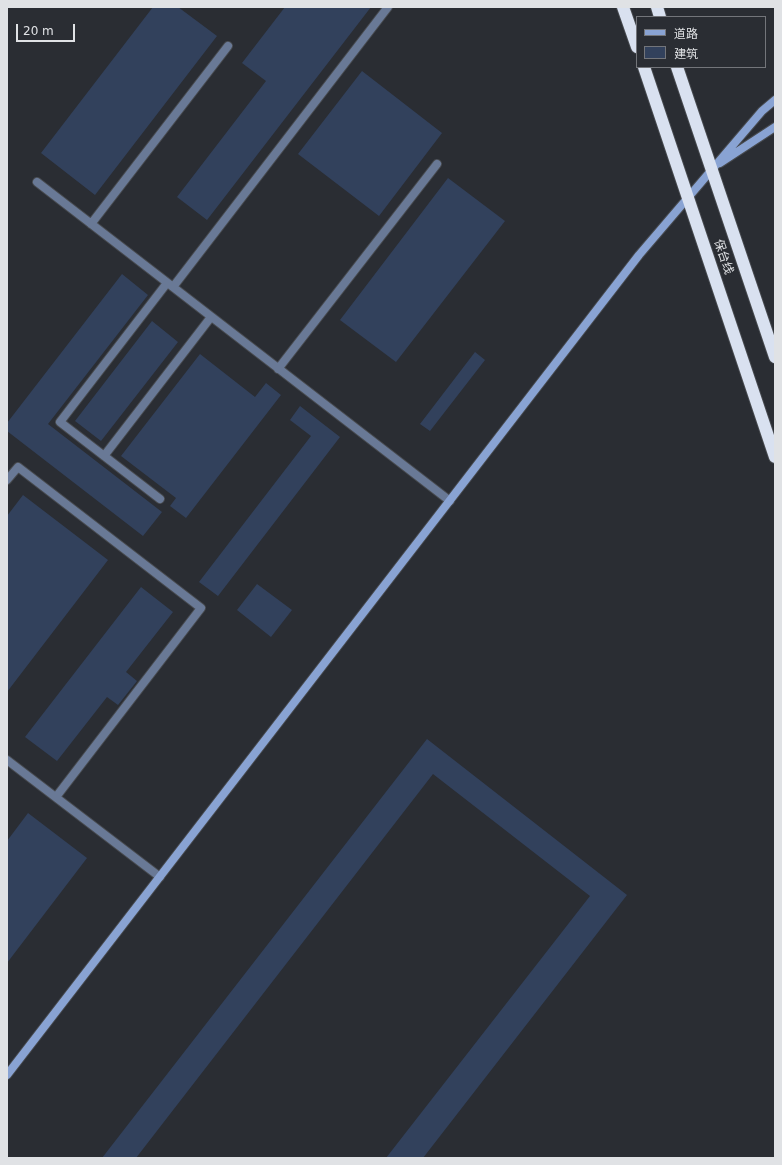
<!DOCTYPE html>
<meta charset="utf-8">
<style>
body{margin:0}
#map{position:relative;width:782px;height:1165px;overflow:hidden;background:#2a2d33;font-family:"DejaVu Sans","Noto Sans SC",sans-serif}
canvas{display:block}
.frame{position:absolute;inset:0;border:8px solid #e0e2e5;pointer-events:none}
.legend{position:absolute;left:636px;top:16px;width:130px;height:52px;box-sizing:border-box;background:#2a2d33;border:1px solid #73757a;margin:0;padding:5px 7px;list-style:none;font-size:12px;color:#e0e2e5}
.legend li{display:flex;align-items:center;gap:8px;height:20px}
.legend b{width:20px;border:1px solid #73757a}
.scale{position:absolute;left:16px;top:24px;width:59px;height:18px;box-sizing:border-box;border:2px solid #e0e2e5;border-top:0;padding-left:5px;font-size:12px;line-height:14px;white-space:nowrap;color:#e0e2e5;-webkit-text-stroke:3px #2a2d33;paint-order:stroke}
</style>
<div id="map">
<canvas width="782" height="1165"></canvas>
<div class="frame"></div>
<ul class="legend">
<li><b style="height:5px;background:#89a3d3"></b>道路</li>
<li><b style="height:11px;background:#32415c"></b>建筑</li>
</ul>
<div class="scale">20 m</div>
</div>
<script>
const c = document.querySelector('canvas').getContext('2d');
c.lineJoin = 'round';
function paint(path, color) { c.fillStyle = color; c.fill(path, 'evenodd'); }
const shape = rows => new Path2D(rows.map(r => 'M' + r).join(''));
function strokePath(path, color, width, dash) { c.strokeStyle = color; c.lineWidth = width; c.lineCap = dash ? 'butt' : 'round'; c.setLineDash(dash || []); c.stroke(path); }
function write(font, color, halo, rows, align = 'center') {
  c.font = font + ' "DejaVu Sans","Noto Sans SC",sans-serif'; c.lineWidth = 3; c.setLineDash([]); c.textBaseline = 'middle'; c.strokeStyle = halo; c.fillStyle = color; for (const [text, x, y, turn = 0] of rows) {
    c.save(); c.translate(x, y); c.rotate((+turn || 0) * Math.PI / 180); c.textAlign = isNaN(turn) ? turn : align; if (halo) c.strokeText(text, 0, 0); c.fillText(text, 0, 0); c.restore();
  }
}
paint(shape([
 [153,7,178,7,217,36,95,195,41,153],
 [285,7,371,7,207,220,177,197,266,81,242,63],
 [362,71,442,133,379,216,298,154],
 [448,178,505,221,396,362,340,320],
 [122,274,148,295,48,424,162,512,143,536,7,431,7,423],
 [152,321,178,342,101,441,75,421],
 [475,352,485,360,430,431,420,424],
 [200,354,255,397,266,383,281,395,186,518,170,506,176,498,121,456],
 [300,406,340,437,218,596,199,582,311,436,290,420],
 [23,495,108,560,7,692,7,516],
 [257,584,292,610,271,637,237,610],
 [141,587,173,612,126,672,137,681,118,705,107,697,57,761,25,737],
 [427,739,627,895,613,913,423,1158,386,1158,590,896,433,774,136,1158,102,1158],
 [28,813,87,858,7,963,7,841]
]), '#32415c');
const lane = shape([
 [37,182,450,501],
 [91,224,228,46],
 [173,287,388,7],
 [278,369,437,164],
 [104,456,211,317],
 [7,480,18,467,201,608,56,797],
 [160,499,60,422,167,283],
 [7,760,160,877]
]);
const secondary = shape([
 [720,163,775,127],
 [7,1075,639,255,762,111,775,100]
]);
const highway = shape([
 [623,7,637,47],
 [657,7,660,17],
 [644,67,775,457],
 [677,67,775,357]
]);
strokePath(lane, '#474a4f', 10);
strokePath(secondary, '#474a4f', 10);
strokePath(highway, '#474a4f', 14);
strokePath(lane, '#697996', 8);
strokePath(secondary, '#89a3d3', 8);
strokePath(highway, '#d9e1f0', 12);
write('12px', '#e0e2e5', '#2a2d33', [
 ["保台线",723,257,71]
]);
</script>
